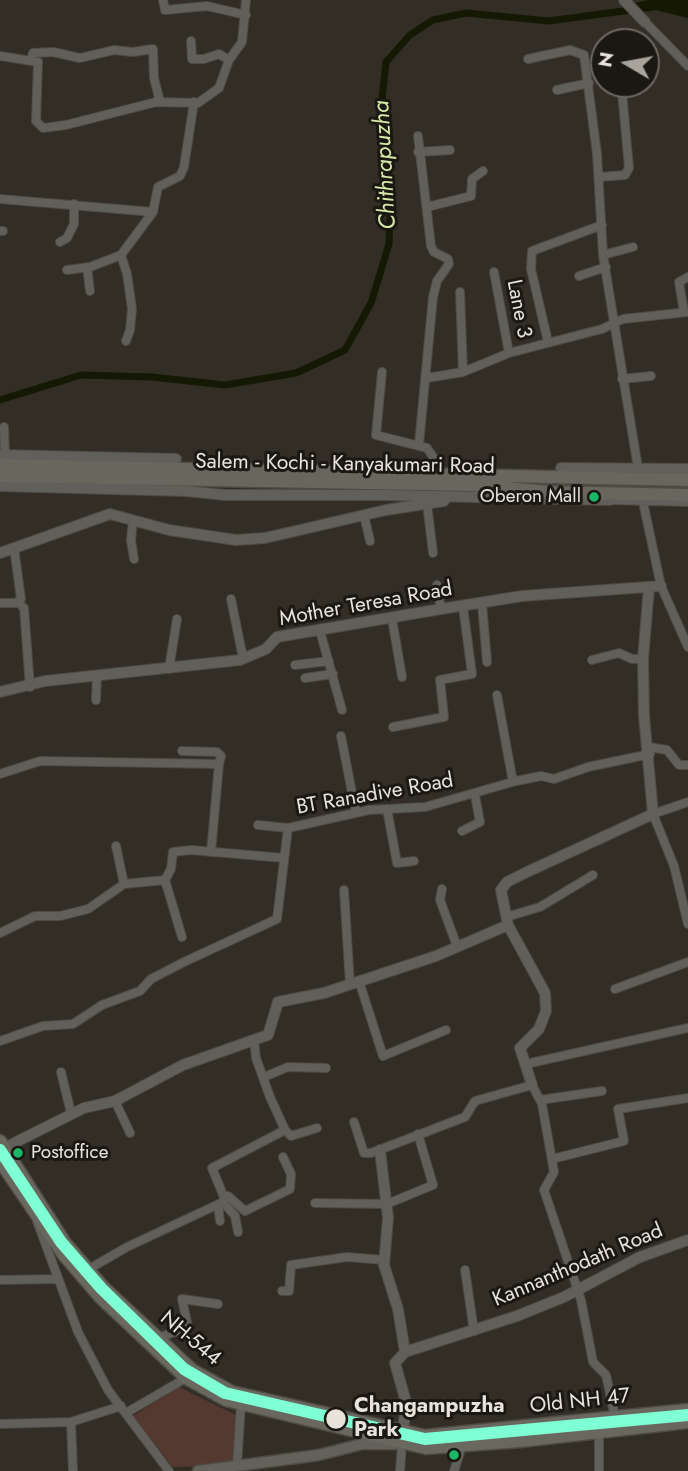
<!DOCTYPE html>
<style>
body{margin:0}
#map{position:relative;width:688px;height:1471px;overflow:hidden;background:#322e26;font-family:Jost,sans-serif}
canvas{display:block}
.north{position:absolute;left:590px;top:28px;width:70px;height:70px;box-sizing:border-box;background:#1b1712;border:2px solid #6d6862;border-radius:50%;rotate:280deg;font-size:19px;font-weight:700;line-height:28px;text-align:center;color:#e7e2da}
.north::after{content:'';display:block;margin:auto;width:24px;height:32px;background:#a8a39b;clip-path:polygon(50% 0,100% 100%,50% 72%,0 100%)}
</style>
<div id="map">
<canvas width="688" height="1471"></canvas>
<div class="north">N</div>
</div>
<script>
const c = document.querySelector('canvas').getContext('2d');
c.lineJoin = 'round';
function paint(path, color) { c.fillStyle = color; c.fill(path, 'evenodd'); }
const shape = rows => new Path2D(rows.map(r => 'M' + r).join(''));
function strokePath(path, color, width, dash) { c.strokeStyle = color; c.lineWidth = width; c.lineCap = dash ? 'butt' : 'round'; c.setLineDash(dash || []); c.stroke(path); }
function write(font, color, halo, rows, align = 'center') {
  c.font = font + ' Jost,sans-serif'; c.lineWidth = 6; c.setLineDash([]); c.textBaseline = 'middle'; c.strokeStyle = halo; c.fillStyle = color; for (const [text, x, y, turn = 0] of rows) {
    c.save(); c.translate(x, y); c.rotate((+turn || 0) * Math.PI / 180); c.textAlign = isNaN(turn) ? turn : align; if (halo) c.strokeText(text, 0, 0); c.fillText(text, 0, 0); c.restore();
  }
}
paint(shape([
 [179,1387,238,1416,234,1465,173,1467,133,1416]
]), '#533930');
paint(shape([
 [648,0,688,0,688,18,630,4]
]), '#151903');
strokePath(shape([
 [0,400,81,375,152,377,225,385,296,373,345,350,371,303,389,244,391,191,380,118,386,62,410,35,433,20,466,13,549,21,653,7]
]), '#151903', 7);
const minor = shape([
 [163,0,165,10,207,6,246,15],
 [645,22,688,66],
 [191,41,192,59,204,59,219,54,229,60],
 [0,56,38,62,36,121,43,128,66,125,156,102,198,103,219,88,229,60,242,42,246,0],
 [31,59,33,53,53,52,80,58,114,50,133,52,153,49,154,78,160,102],
 [528,59,570,50,584,55,597,154,603,255,638,468],
 [557,90,589,83],
 [418,136,431,246,434,252,448,259,449,264,437,281,433,297,419,444],
 [418,152,450,150],
 [599,177,625,175,629,168,622,92],
 [0,199,153,212,158,187,180,176,184,167,194,102],
 [427,207,471,196,472,179,483,171],
 [0,231,3,231],
 [60,242,67,238,74,224,74,204],
 [603,255,633,247],
 [87,267,90,291],
 [67,270,90,267,121,255],
 [494,272,509,353],
 [579,276,606,267],
 [460,292,463,372,509,353,602,329,623,319,688,312],
 [684,312,679,282,688,277],
 [126,341,130,330,132,309,127,274,121,255,153,212],
 [548,342,531,269,532,251,602,225],
 [382,372,376,435,427,448,438,464],
 [427,378,463,372],
 [622,379,651,376],
 [4,427,5,455],
 [610,500,688,502],
 [643,502,661,586,688,647],
 [427,504,433,553],
 [364,515,370,541],
 [133,520,131,540,134,559],
 [437,585,441,609],
 [231,599,243,658],
 [18,602,24,608,30,687],
 [0,603,16,603,21,599,14,548],
 [482,604,487,662],
 [392,619,402,677],
 [320,631,342,710],
 [592,660,619,653,632,659,643,659],
 [295,665,329,661],
 [169,669,177,619],
 [305,678,333,674],
 [497,695,513,782],
 [96,700,97,676],
 [393,727,444,717,440,680,472,674,463,607],
 [341,736,356,813],
 [649,747,667,750,679,765,688,765],
 [182,751,217,752,221,756,219,764],
 [0,774,40,761,219,764,211,852],
 [688,802,653,814,674,866,688,924],
 [387,809,397,863,414,861],
 [258,825,288,828],
 [462,831,480,822,475,795],
 [116,846,124,884],
 [165,880,182,937],
 [442,889,440,900,457,946],
 [344,890,350,984],
 [506,917,540,907,593,875],
 [0,933,35,916,60,916,88,909,124,884,165,880,171,869,173,852,191,850,284,858],
 [359,981,383,1056,446,1030],
 [615,989,688,962],
 [254,1040,256,1058,270,1097,285,1130,291,1136,317,1128],
 [0,1041,43,1026,73,1024,102,1005,140,991,151,979,186,961,277,919,288,828,369,810,425,807,516,781,541,776,554,779,588,767,650,754],
 [526,1064,688,1028],
 [61,1072,71,1113],
 [264,1077,288,1067,326,1068],
 [540,1100,602,1091],
 [115,1101,130,1133],
 [354,1122,364,1153,371,1153,465,1117,475,1101,532,1085,542,1104,554,1172,544,1190,581,1300,593,1362,606,1375,615,1417],
 [552,1159,624,1141,618,1109,688,1098],
 [224,1197,228,1196,245,1211,290,1189,291,1174,283,1157],
 [223,1202,235,1216,238,1232],
 [315,1203,387,1204,433,1185,418,1134],
 [218,1205,220,1221],
 [37,1221,78,1332,108,1390,169,1471],
 [89,1269,127,1247,223,1202,224,1197,212,1168,285,1130],
 [465,1270,474,1331],
 [0,1280,57,1279],
 [282,1291,289,1291,291,1265,347,1257,384,1260],
 [158,1338,188,1327,182,1299,218,1304],
 [126,1413,186,1378],
 [0,1424,71,1422],
 [237,1465,241,1404],
 [73,1471,71,1422,121,1406],
 [400,1471,402,1444],
 [454,1471,462,1446],
 [599,1471,599,1431]
]);
const tertiary = shape([
 [624,0,645,22],
 [0,455,176,459],
 [561,468,688,469],
 [0,486,186,491,225,495,384,495,610,500],
 [0,553,110,514,169,530,236,540,265,538,386,510,444,501],
 [0,692,45,681,240,660,266,649,277,637,441,609,522,596,661,586],
 [532,1085,520,1048,539,1029,546,1011,545,993,508,925,501,890,507,882,529,871,653,814,644,716,643,659,649,587],
 [12,1144,84,1108,115,1101,183,1065,268,1035,278,1002,324,993,436,956,508,925],
 [380,1150,388,1218,384,1265,398,1309,405,1352],
 [403,1432,406,1402,395,1363,405,1352,517,1316,564,1297,640,1257,688,1240]
]);
const secondary = shape([
 [198,1471,319,1455,362,1444,396,1444]
]);
const primary = shape([
 [0,1141,65,1243,103,1287,192,1370,232,1392,425,1436,688,1410],
 [0,1161,64,1255,101,1298,186,1378,226,1400,426,1448,520,1441,688,1422]
]);
const trunk = shape([
 [0,465,688,480],
 [0,476,472,485,549,492,688,495]
]);
strokePath(minor, '#4e4a44', 10);
strokePath(tertiary, '#4e4a44', 12);
strokePath(secondary, '#4e4a44', 13);
strokePath(primary, '#4e4a44', 15);
strokePath(trunk, '#4e4a44', 15);
strokePath(minor, '#615f59', 8);
strokePath(tertiary, '#615f59', 10);
strokePath(secondary, '#62615a', 10);
strokePath(primary, '#69685f', 12);
strokePath(trunk, '#68665d', 12);
strokePath(shape([
 [0,1150,61,1242,101,1288,184,1369,225,1393,425,1439,688,1415]
]), '#7fffd4', 12);
for (const [x, y, r, color] of [
 [594,497,6,"#1ab867"],
 [18,1153,6,"#1ab867"],
 [336,1419,11,"#e7e2da"],
 [454,1455,6,"#1ab867"]
]) { const dot = new Path2D(); dot.arc(x, y, r, 0, 2 * Math.PI); c.fillStyle = color; c.fill(dot); strokePath(dot, '#1b1712', 2.5); }
write('19px', '#e7e2da', '#1b1712', [
 ["Oberon Mall",581,497],
 ["Postoffice",31,1153,"left"]
], 'right');
write('21px', '#e7e2da', '#1b1712', [
 ["Lane 3",518,309,79],
 ["Salem - Kochi - Kanyakumari Road",345,465,1],
 ["Mother Teresa Road",366,605,-10],
 ["BT Ranadive Road",375,795,-10],
 ["Kannanthodath Road",578,1266,-23],
 ["NH-544",190,1339,40],
 ["Old NH 47",580,1402,-6]
]);
write('bold 21px', '#e7e2da', '#1b1712', [
 ["Changampuzha",354,1407],
 ["Park",354,1431]
], 'left');
write('italic 23px', '#d9eba9', '#1b1712', [
 ["Chithrapuzha",386,165,-93]
]);
</script>
